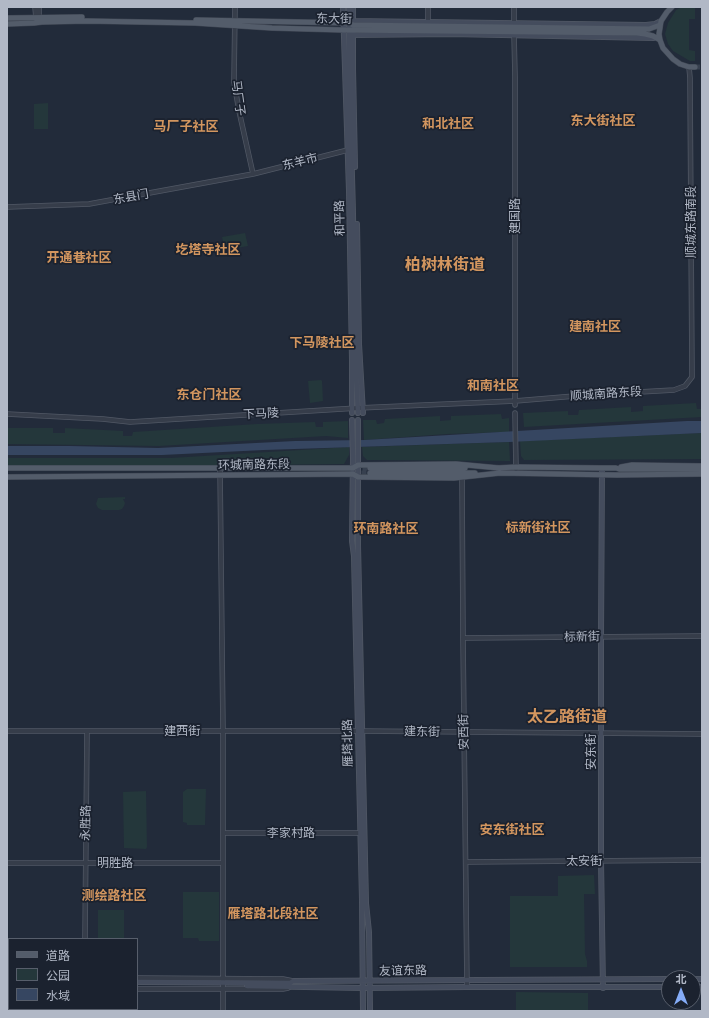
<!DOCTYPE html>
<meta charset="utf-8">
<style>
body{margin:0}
#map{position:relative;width:709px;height:1018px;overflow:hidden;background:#222b3a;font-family:Inter,"Noto Sans SC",sans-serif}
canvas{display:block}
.frame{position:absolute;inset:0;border:8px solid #b1b8c6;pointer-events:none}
.legend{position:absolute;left:8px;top:938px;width:130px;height:72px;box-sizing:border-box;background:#1b222f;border:1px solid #575e6b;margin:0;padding:5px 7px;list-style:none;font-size:12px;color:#b1b8c6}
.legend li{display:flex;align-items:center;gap:8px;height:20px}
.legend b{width:20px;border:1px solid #575e6b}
.north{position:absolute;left:661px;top:970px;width:40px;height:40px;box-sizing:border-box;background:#1b222f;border:1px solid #575e6b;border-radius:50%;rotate:0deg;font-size:11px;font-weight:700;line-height:16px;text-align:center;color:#b1b8c6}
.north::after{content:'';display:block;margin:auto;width:14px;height:18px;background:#85acf7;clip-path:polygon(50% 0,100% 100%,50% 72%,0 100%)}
</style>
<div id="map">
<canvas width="709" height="1018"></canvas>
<div class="frame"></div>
<ul class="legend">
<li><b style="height:5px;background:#535c6a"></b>道路</li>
<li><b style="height:11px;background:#24373b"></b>公园</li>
<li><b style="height:11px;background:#364661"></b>水域</li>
</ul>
<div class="north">北</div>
</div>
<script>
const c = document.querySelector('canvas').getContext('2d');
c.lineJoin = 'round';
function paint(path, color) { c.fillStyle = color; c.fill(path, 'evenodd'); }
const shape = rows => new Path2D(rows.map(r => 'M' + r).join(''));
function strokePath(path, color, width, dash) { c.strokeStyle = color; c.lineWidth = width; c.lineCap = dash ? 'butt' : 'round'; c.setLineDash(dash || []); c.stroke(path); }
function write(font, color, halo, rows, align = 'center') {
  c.font = font + ' Inter,"Noto Sans SC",sans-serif'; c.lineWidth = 3.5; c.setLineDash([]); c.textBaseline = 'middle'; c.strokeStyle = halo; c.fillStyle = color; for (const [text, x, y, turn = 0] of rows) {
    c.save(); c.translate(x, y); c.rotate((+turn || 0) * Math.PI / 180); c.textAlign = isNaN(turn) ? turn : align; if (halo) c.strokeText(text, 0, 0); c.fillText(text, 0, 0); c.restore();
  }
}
paint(shape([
 [682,7,695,7,695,19,689,19,689,50,695,51,695,61,690,61,673,51,668,44,665,34,668,23,676,10],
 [48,103,48,129,34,129,34,104],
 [245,233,248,246,225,250,222,237],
 [321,380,322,381,323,401,310,403,308,381],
 [696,403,697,409,702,409,702,417,524,427,523,413,568,411,568,415,578,415,579,410,631,407,631,412,643,411,643,406],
 [501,414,502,419,509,418,509,432,447,434,364,440,363,420,376,420,377,424,384,423,385,419,440,416,440,421,451,420,451,416],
 [348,421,348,438,326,436,159,446,7,444,7,428,53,428,53,433,65,433,65,428,123,431,123,436,132,436,133,432,257,424,315,422,316,427,323,427,323,422],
 [702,433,702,459,524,460,521,456,520,441],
 [509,442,510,461,367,460,363,456,362,447],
 [349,447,349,455,344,464,7,468,7,458,171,458],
 [125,497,125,499,123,499,125,503,124,506,122,509,119,510,102,510,98,508,96,504,98,498],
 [187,789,206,789,205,825,187,825,187,823,183,822,183,792],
 [146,791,147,847,146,849,124,848,123,792],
 [594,875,595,894,584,894,585,954,587,961,587,967,510,967,510,896,558,896,558,876],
 [183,892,219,892,219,941,199,941,198,938,183,938],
 [98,910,124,910,124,939,98,939],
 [516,992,588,993,588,1011,516,1011]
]), '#24373b');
paint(shape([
 [687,421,702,421,702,433,509,442,264,450,162,455,7,455,7,446,70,446,158,448,295,441,364,440]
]), '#364661');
strokePath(shape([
 [695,67,702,67],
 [355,468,370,468],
 [354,473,370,473]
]), '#37404f', 5, [5, 2.5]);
const tertiary = shape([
 [35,7,36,18],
 [39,7,39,18],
 [235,7,234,82,239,111,253,174],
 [514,7,514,25],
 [428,24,428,7],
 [514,33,515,77,515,405],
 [7,207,89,204,253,174,348,150],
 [515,413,516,469],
 [7,414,103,419,130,422,358,408,515,401,587,395,674,390,685,386,692,377,690,78,689,67],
 [220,468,223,731,223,1011],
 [462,477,463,638,467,987],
 [463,638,702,636],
 [7,731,358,731,702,734],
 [223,833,360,833],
 [466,862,702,860],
 [7,863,223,863],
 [85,939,87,731],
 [7,978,9,978],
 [137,978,283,979,293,981],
 [7,989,9,989],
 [137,989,283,989,288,988],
 [85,1011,85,1009]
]);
const secondary = shape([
 [343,7,349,191,352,360,352,413],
 [349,7,349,66,353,213,355,347,358,413],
 [353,7,353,69,355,167],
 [352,21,646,25,655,24,661,21],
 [351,35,451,34,654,38],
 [357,224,359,344,363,413],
 [352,420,353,458,352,541,354,556,358,731,362,900,363,1011],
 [358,420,358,545,366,903,369,932,370,1011],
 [602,468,601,636,601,861,603,988],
 [693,979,702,979],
 [7,982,9,982],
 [137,982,290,983,293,981,669,979],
 [7,985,9,985],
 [247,986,363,988,467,987,669,987],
 [693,987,702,987]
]);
const primary = shape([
 [672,7,667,12,661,21,659,34,660,40,663,48,673,59,680,64,689,67,695,67],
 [7,18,82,17],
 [196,20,349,23,353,25,649,29,660,25],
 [7,24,34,23,42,22,87,21,195,23,272,28,343,30,637,33,645,34,653,36,660,40],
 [621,467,632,465,702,466],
 [7,468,353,468,358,465,456,464,499,468],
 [370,468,465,468],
 [497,468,516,467,602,468,616,468,619,469,702,469],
 [370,473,475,473],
 [499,473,617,475,702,474],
 [7,477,353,474,358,477,454,478,500,473]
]);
strokePath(tertiary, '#515865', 5.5);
strokePath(secondary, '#515865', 6);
strokePath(primary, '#3f4653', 6);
strokePath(tertiary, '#363d4a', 4);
strokePath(secondary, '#444c5d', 4.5);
strokePath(primary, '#535c6a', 5);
write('12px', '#b1b8c6', '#1b222f', [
 ["东大街",334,19,1],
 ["马厂子",238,98,82],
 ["东羊市",300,162,-14],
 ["东县门",131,197,-10],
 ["建国路",515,216,-90],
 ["和平路",340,218,-91],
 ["顺城东路南段",691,222,-90],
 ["顺城南路东段",606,394,-4],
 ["下马陵",261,414,-3],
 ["环城南路东段",254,465,-1],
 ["标新街",582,637,-1],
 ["建西街",182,731],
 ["建东街",422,732,1],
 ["安西街",464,732,-91],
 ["雁塔北路",348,743,-91],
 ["安东街",591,752,-90],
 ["永胜路",86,823,-89],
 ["李家村路",291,833],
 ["太安街",584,861],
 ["明胜路",115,863],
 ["友谊东路",403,971,-1]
]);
write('bold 13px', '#d3965f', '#1b222f', [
 ["东大街社区",603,121],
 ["和北社区",448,124],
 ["马厂子社区",186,127],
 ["圪塔寺社区",208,250],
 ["开通巷社区",79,258],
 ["建南社区",595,327],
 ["下马陵社区",322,343],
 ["和南社区",493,386],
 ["东仓门社区",209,395],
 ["标新街社区",538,528],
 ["环南路社区",386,529],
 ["安东街社区",512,830],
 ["测绘路社区",114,896],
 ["雁塔路北段社区",273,914]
]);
write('bold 16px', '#d3965f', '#1b222f', [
 ["柏树林街道",445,265],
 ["太乙路街道",567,717]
]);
</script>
